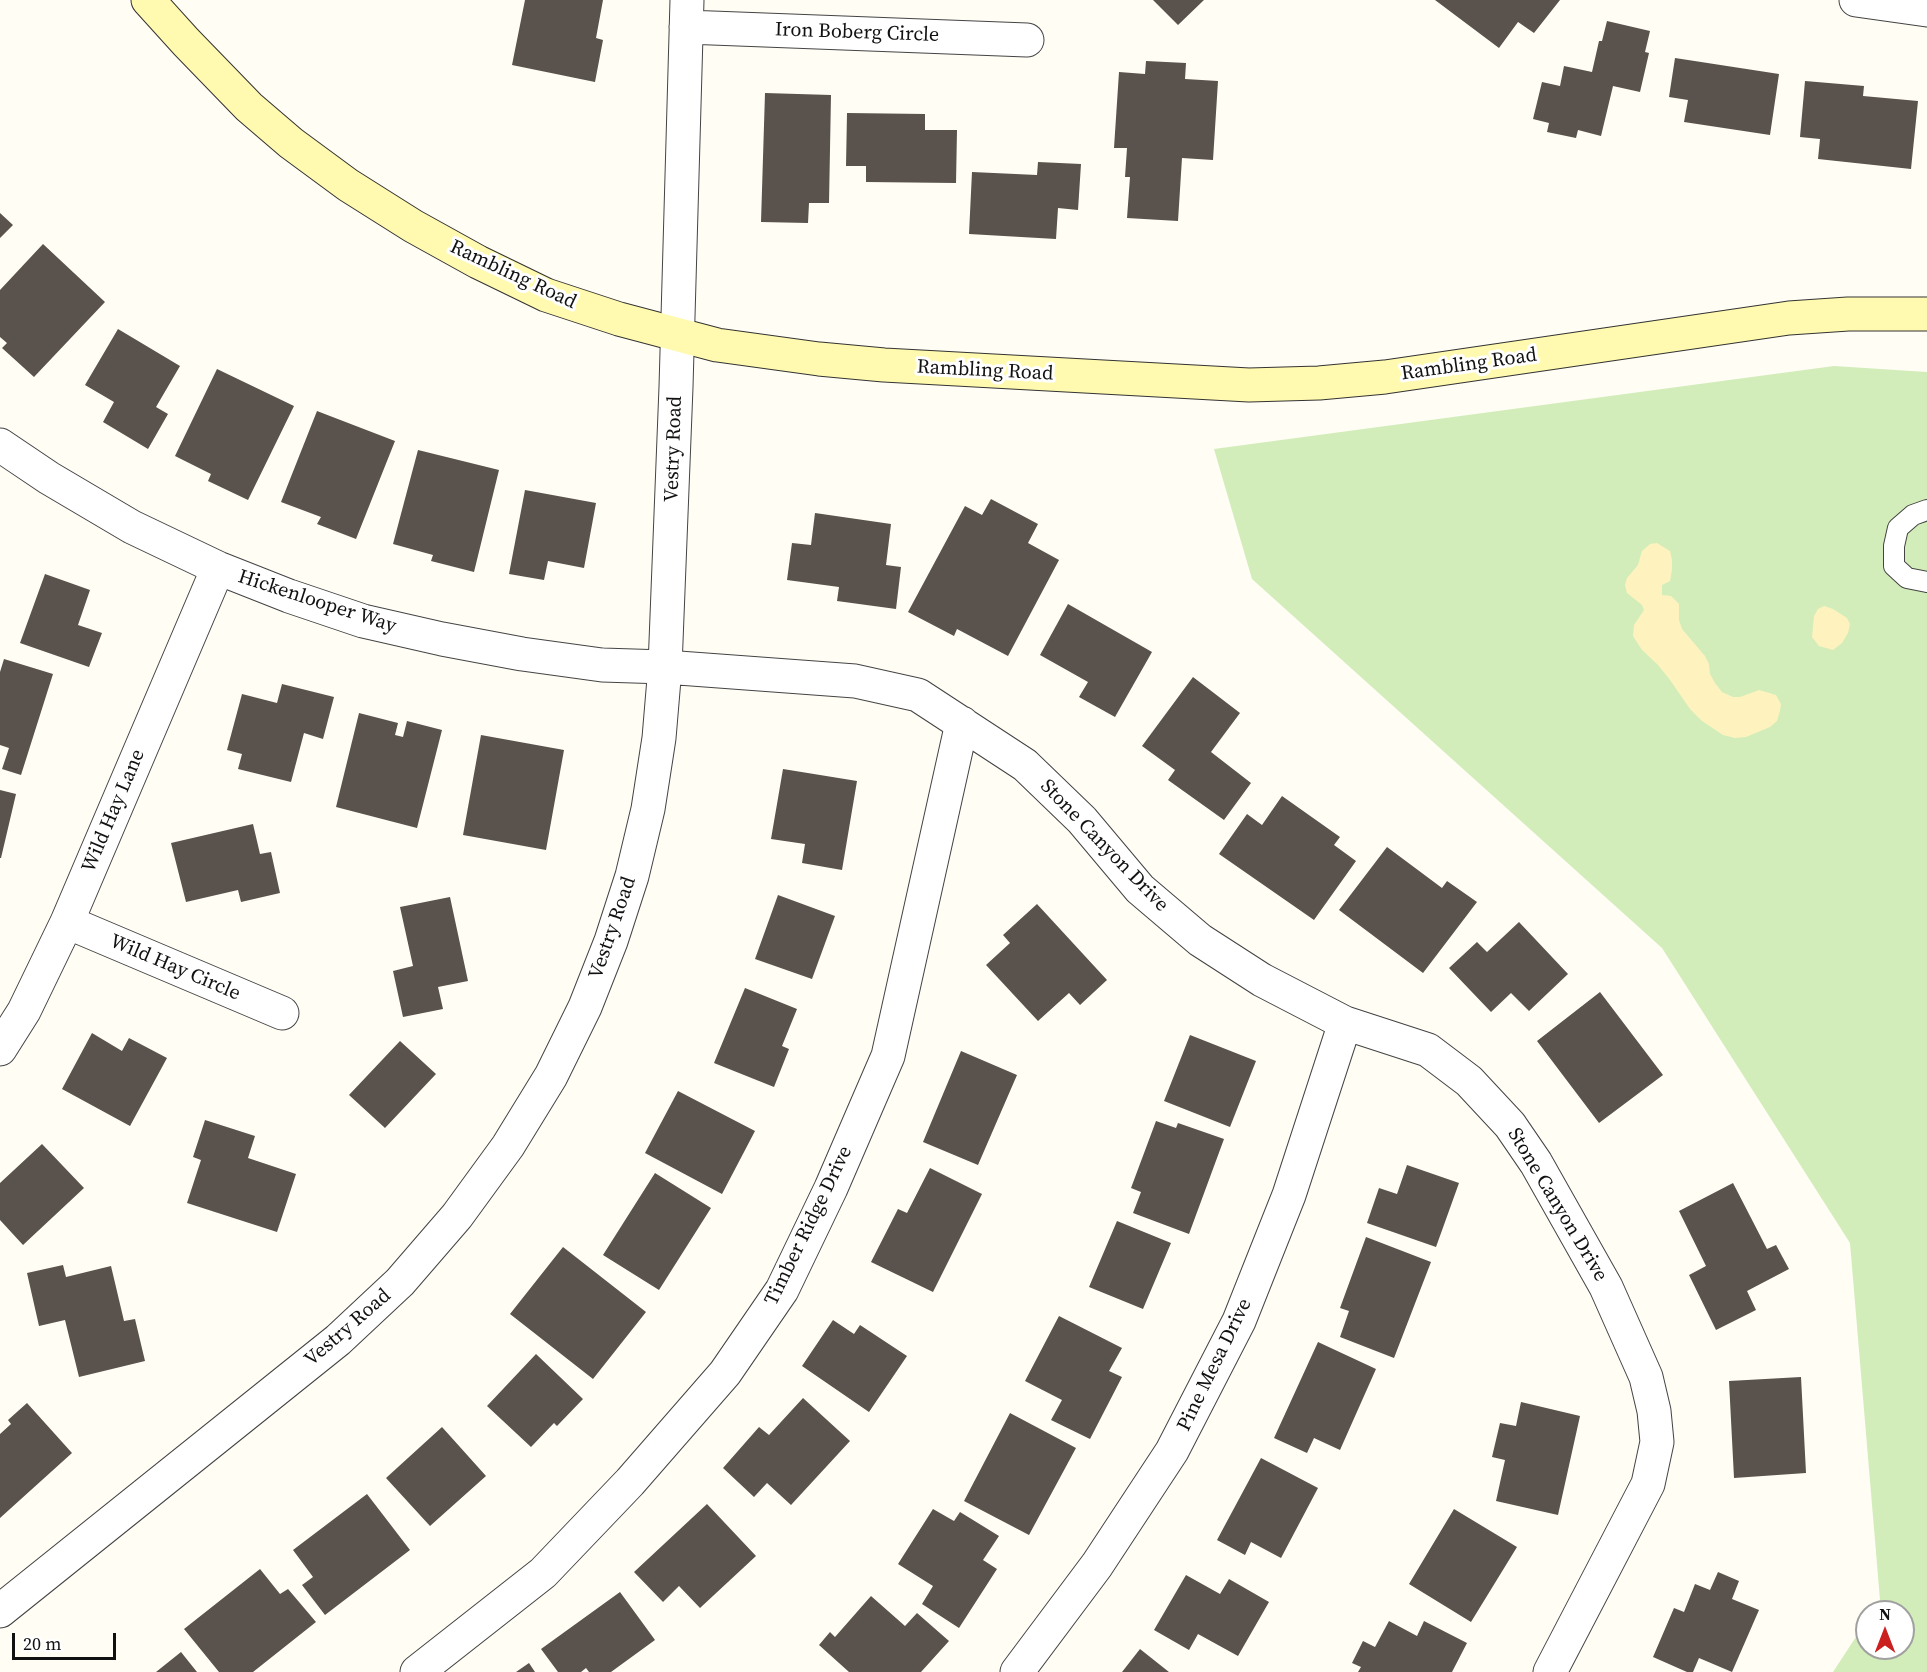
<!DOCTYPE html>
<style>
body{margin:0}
#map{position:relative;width:1927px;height:1672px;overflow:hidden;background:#fffdf4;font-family:"Source Serif 4",serif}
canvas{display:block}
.north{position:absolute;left:1855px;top:1600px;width:60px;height:60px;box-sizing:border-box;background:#fff;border:2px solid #a0a0a0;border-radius:50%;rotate:0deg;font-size:16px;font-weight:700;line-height:24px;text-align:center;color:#111}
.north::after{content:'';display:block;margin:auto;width:21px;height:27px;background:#ca201f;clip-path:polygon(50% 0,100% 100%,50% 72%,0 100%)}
.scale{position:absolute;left:12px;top:1633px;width:104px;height:27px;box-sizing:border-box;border:3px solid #111;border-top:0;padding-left:8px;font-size:18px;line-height:21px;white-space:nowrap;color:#111;-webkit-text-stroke:4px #fff;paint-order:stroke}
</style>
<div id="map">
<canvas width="1927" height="1672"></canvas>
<div class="north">N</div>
<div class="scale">20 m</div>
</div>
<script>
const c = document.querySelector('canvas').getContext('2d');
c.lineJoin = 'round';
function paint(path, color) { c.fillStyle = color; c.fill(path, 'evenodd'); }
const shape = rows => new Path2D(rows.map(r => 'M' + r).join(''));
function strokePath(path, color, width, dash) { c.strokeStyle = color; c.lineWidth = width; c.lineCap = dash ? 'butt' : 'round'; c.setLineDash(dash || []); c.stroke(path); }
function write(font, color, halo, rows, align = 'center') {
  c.font = font + ' "Source Serif 4",serif'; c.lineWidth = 6; c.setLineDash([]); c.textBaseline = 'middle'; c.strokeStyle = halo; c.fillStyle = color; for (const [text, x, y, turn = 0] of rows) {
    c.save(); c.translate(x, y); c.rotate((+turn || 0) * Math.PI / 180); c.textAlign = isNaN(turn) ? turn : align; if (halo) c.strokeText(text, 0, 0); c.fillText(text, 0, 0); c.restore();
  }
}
paint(shape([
 [1834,366,1927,372,1927,1672,1833,1672,1867,1620,1867,1648,1903,1648,1903,1612,1872,1612,1880,1600,1850,1243,1662,948,1252,579,1214,449]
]), '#d2edba');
paint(shape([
 [1657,543,1670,551,1672,560,1672,570,1670,581,1662,585,1662,595,1671,596,1679,604,1679,620,1682,629,1705,656,1709,664,1710,674,1715,683,1722,692,1733,697,1740,697,1759,690,1776,695,1781,704,1780,711,1777,721,1770,727,1746,737,1735,738,1723,735,1702,721,1690,709,1670,680,1658,665,1642,650,1633,636,1634,625,1644,610,1642,605,1627,593,1625,585,1627,578,1638,565,1642,551,1650,544],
 [1824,606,1833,609,1847,618,1850,624,1848,633,1842,643,1833,650,1819,646,1812,637,1814,616,1818,609]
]), '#fef3be');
paint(shape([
 [525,0,603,0,596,38,603,40,595,82,512,65],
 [1153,0,1204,0,1178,25],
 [1435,0,1560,0,1534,33,1518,22,1499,48],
 [1607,21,1650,31,1645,52,1649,53,1640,92,1613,86,1601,136,1578,130,1576,138,1547,132,1549,123,1533,119,1542,82,1560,86,1564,66,1592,72,1599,41,1602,41],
 [1675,58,1779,74,1770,135,1684,122,1688,100,1669,97],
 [1146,61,1186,63,1185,79,1218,81,1213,160,1182,158,1178,221,1127,218,1130,177,1125,177,1127,148,1114,148,1119,72,1145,74],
 [1805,81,1864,86,1863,96,1918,101,1911,169,1818,159,1820,139,1800,137],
 [765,93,831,95,829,203,809,203,808,223,761,222],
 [847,113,925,114,925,130,957,130,956,183,866,182,866,166,846,166],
 [1038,162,1081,164,1078,210,1058,208,1056,239,969,234,972,172,1037,175],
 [0,213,13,225,0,238],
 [43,244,105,302,34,377,2,348,7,343,0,337,0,290],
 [118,329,180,366,156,407,168,414,148,449,103,422,114,402,85,385],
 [217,369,294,406,248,500,208,481,211,474,175,456],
 [317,411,395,441,356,539,317,524,321,517,281,502],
 [418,450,499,470,474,572,431,561,433,555,393,544],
 [525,490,596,503,584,568,548,561,544,580,509,574],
 [991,499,1038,524,1028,543,1059,560,1008,656,957,629,954,636,908,612,965,506,982,515],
 [815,513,891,524,886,565,901,567,896,609,837,601,839,587,787,580,792,543,811,545],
 [45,574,90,590,78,625,102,633,89,667,20,643],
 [1068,604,1152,652,1115,717,1079,697,1088,682,1040,655],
 [4,659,53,674,21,775,2,769,9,748,0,745,0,672],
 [1193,677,1240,713,1211,752,1251,783,1224,820,1168,780,1175,770,1142,746],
 [282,684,334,697,323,739,304,733,291,782,238,769,242,754,227,750,242,694,277,703],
 [359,713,398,723,395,735,403,737,407,721,442,730,417,828,336,807],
 [481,735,564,750,546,850,463,835],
 [783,769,857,781,842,870,802,863,805,844,771,839],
 [0,790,16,794,1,858,0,858],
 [1282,796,1340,837,1334,845,1356,861,1314,920,1219,854,1247,814,1262,825],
 [253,824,260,854,271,852,280,893,241,902,238,890,186,902,171,843],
 [1387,847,1442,888,1447,881,1477,902,1423,973,1339,910],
 [778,895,835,916,812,979,755,959],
 [450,897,468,981,438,987,443,1009,403,1017,393,971,413,966,400,907],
 [1037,904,1107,980,1080,1005,1069,993,1038,1021,986,965,1010,943,1003,935],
 [1519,922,1568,974,1529,1011,1511,993,1491,1012,1449,968,1477,942,1487,952],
 [745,988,797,1009,782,1046,789,1049,774,1087,714,1063],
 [1600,992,1663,1075,1599,1123,1537,1041],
 [92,1033,122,1051,129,1038,167,1058,130,1126,62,1089],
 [1190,1035,1256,1061,1230,1127,1164,1101],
 [400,1041,436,1074,385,1128,349,1095],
 [961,1051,1017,1075,978,1165,923,1142],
 [678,1091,755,1131,722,1194,645,1153],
 [205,1120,255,1136,248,1158,296,1174,277,1232,187,1203,201,1160,193,1157],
 [1156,1121,1176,1128,1178,1123,1224,1139,1189,1234,1133,1213,1141,1192,1131,1188],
 [42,1144,84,1188,23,1245,0,1220,0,1183],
 [1407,1165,1459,1183,1436,1247,1367,1223,1379,1188,1397,1194],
 [930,1168,982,1194,933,1292,871,1262,898,1209,907,1213],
 [655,1173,711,1208,659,1290,603,1255],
 [1733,1183,1767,1249,1776,1245,1789,1269,1747,1291,1756,1310,1716,1330,1689,1275,1706,1266,1679,1211],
 [1117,1221,1171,1243,1143,1309,1089,1287],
 [1366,1237,1431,1262,1394,1358,1340,1337,1349,1311,1340,1308],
 [563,1247,646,1312,593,1379,510,1314],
 [63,1265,66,1277,111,1266,124,1321,135,1319,145,1361,79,1377,65,1320,39,1326,27,1273],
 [1059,1316,1122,1348,1109,1371,1122,1377,1090,1439,1051,1420,1062,1400,1025,1381],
 [833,1320,854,1334,860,1325,907,1356,869,1412,802,1366],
 [1318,1342,1376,1369,1340,1450,1314,1438,1307,1453,1274,1438],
 [536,1354,583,1399,557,1426,554,1423,531,1447,487,1406],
 [1801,1377,1806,1473,1734,1478,1729,1381],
 [803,1398,850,1441,791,1505,767,1483,754,1497,723,1468,759,1427,769,1435],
 [1521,1402,1580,1416,1558,1515,1496,1501,1505,1460,1492,1457,1500,1423,1516,1426],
 [27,1403,72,1453,0,1518,0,1434,11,1424,8,1420],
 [1010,1413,1076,1448,1029,1535,964,1501],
 [442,1427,486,1476,430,1526,386,1478],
 [1261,1458,1318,1488,1281,1558,1251,1542,1245,1555,1217,1540],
 [367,1494,410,1550,325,1615,302,1585,313,1577,293,1550],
 [707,1504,756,1556,700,1608,679,1586,663,1602,634,1572],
 [933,1509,954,1521,960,1512,999,1536,983,1560,997,1569,959,1628,922,1604,933,1586,898,1564],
 [1454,1509,1517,1547,1471,1622,1409,1584],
 [260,1569,280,1594,288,1589,316,1622,253,1672,219,1672,184,1629],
 [1718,1572,1739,1581,1732,1599,1759,1610,1732,1672,1699,1658,1693,1672,1687,1672,1653,1657,1674,1608,1684,1612,1695,1584,1710,1590],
 [1186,1575,1220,1594,1229,1579,1269,1602,1238,1656,1198,1634,1189,1650,1154,1630],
 [620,1592,655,1640,611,1672,589,1672,586,1668,581,1672,558,1672,541,1649],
 [871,1596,905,1626,917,1613,949,1641,921,1672,849,1672,819,1645,830,1632,835,1637],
 [1389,1621,1417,1636,1424,1621,1467,1643,1452,1672,1358,1672,1361,1667,1352,1663,1363,1641,1375,1647],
 [1140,1649,1169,1672,1122,1672],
 [181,1652,197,1672,156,1672],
 [529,1663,535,1672,516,1672]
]), '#5a524c');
const lane = shape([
 [1927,510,1913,515,1898,528,1894,546,1894,566,1907,578,1927,582]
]);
const street = shape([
 [1856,0,1927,10],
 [686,27,1027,40],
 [0,445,49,478,132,527,218,568,289,596,363,621,442,639,522,654,602,665,665,667,855,681,918,695,1025,765,1082,820,1140,889,1200,940,1262,980,1345,1023,1428,1050,1469,1081,1510,1125,1536,1163,1606,1287,1646,1377,1654,1411,1657,1442,1648,1484,1550,1672],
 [67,922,282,1013],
 [0,1049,24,1011,67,922,218,568],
 [0,1611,338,1340,400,1282,457,1216,508,1146,551,1076,585,1007,611,941,632,876,648,809,659,738,665,667,676,387,687,0],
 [417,1672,543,1573,630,1482,725,1373,782,1290,831,1188,888,1056,962,723],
 [1017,1672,1097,1565,1172,1451,1239,1321,1289,1195,1345,1023]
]);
const secondary = shape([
 [148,0,186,42,249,107,291,143,348,185,413,226,478,262,546,295,619,319,717,345,819,359,884,365,1249,385,1319,383,1385,377,1789,318,1848,314,1927,314]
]);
strokePath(lane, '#444', 22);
strokePath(street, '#444', 35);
strokePath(secondary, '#333', 35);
strokePath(lane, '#fff', 20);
strokePath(street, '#fff', 33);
strokePath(secondary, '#fffaaf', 33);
write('20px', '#111', '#fff', [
 ["Iron Boberg Circle",857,33,2],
 ["Rambling Road",513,275,25],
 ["Rambling Road",1469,365,-8],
 ["Rambling Road",985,371,3],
 ["Vestry Road",674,449,-88],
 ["Hickenlooper Way",317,602,18],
 ["Wild Hay Lane",114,811,-67],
 ["Stone Canyon Drive",1104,846,46],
 ["Vestry Road",613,928,-71],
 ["Wild Hay Circle",175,968,23],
 ["Stone Canyon Drive",1557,1205,59],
 ["Timber Ridge Drive",809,1226,-64],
 ["Vestry Road",348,1328,-41],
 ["Pine Mesa Drive",1215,1365,-64]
]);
</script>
